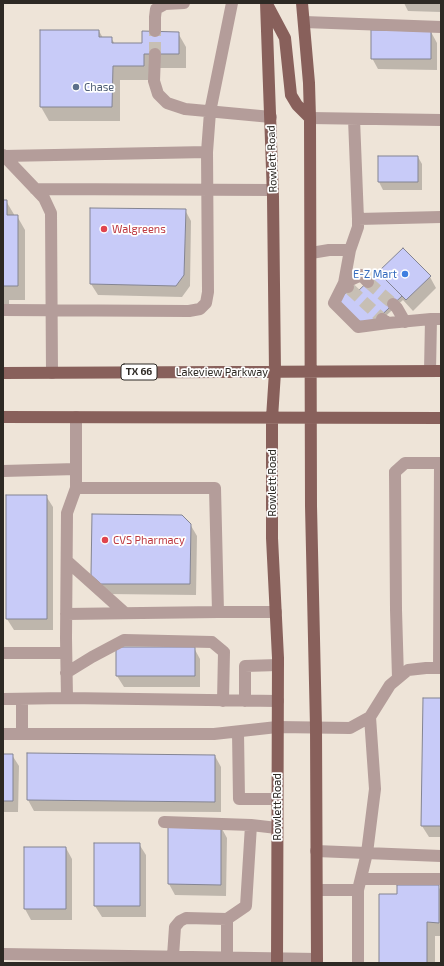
<!DOCTYPE html>
<style>
body{margin:0}
#map{position:relative;width:444px;height:966px;overflow:hidden;background:#eee4d8;font-family:"Exo 2",sans-serif}
canvas{display:block}
.frame{position:absolute;inset:0;border:4px solid #2d2924;pointer-events:none}
</style>
<div id="map">
<canvas width="444" height="966"></canvas>
<div class="frame"></div>
</div>
<script>
const c = document.querySelector('canvas').getContext('2d');
c.lineJoin = 'round';
function paint(path, color) { c.fillStyle = color; c.fill(path, 'evenodd'); }
const shape = rows => new Path2D(rows.map(r => 'M' + r).join(''));
function strokePath(path, color, width, dash) { c.strokeStyle = color; c.lineWidth = width; c.lineCap = dash ? 'butt' : 'round'; c.setLineDash(dash || []); c.stroke(path); }
function write(font, color, halo, rows, align = 'center') {
  c.font = font + ' "Exo 2",sans-serif'; c.lineWidth = 3.5; c.setLineDash([]); c.textBaseline = 'middle'; c.strokeStyle = halo; c.fillStyle = color; for (const [text, x, y, turn = 0] of rows) {
    c.save(); c.translate(x, y); c.rotate((+turn || 0) * Math.PI / 180); c.textAlign = isNaN(turn) ? turn : align; if (halo) c.strokeText(text, 0, 0); c.fillText(text, 0, 0); c.restore();
  }
}
paint(shape([
 [404,3,441,3,441,12,408,11],
 [99,31,103,38,111,38,115,44,143,44,178,33,186,47,186,68,151,68,151,80,120,80,120,121,49,121,41,107],
 [431,32,437,43,437,70,378,69,372,58],
 [379,157,418,157,422,164,422,190,383,190,379,182],
 [3,201,6,201,15,216,17,216,25,230,25,300,9,300,9,315,3,315],
 [185,210,191,221,190,286,182,297,98,295,91,284],
 [403,249,430,277,436,288,413,311,403,300,376,325,357,294],
 [46,496,53,507,53,630,14,630,7,619],
 [190,524,197,536,196,595,108,594,92,574],
 [194,648,200,659,200,687,124,687,117,676],
 [441,699,441,837,429,837,422,826],
 [28,754,215,756,221,767,221,812,34,811,28,800],
 [3,755,12,755,19,766,18,812,3,812],
 [169,826,221,827,227,838,226,896,175,895,169,884],
 [139,844,146,855,146,917,102,917,95,906],
 [66,848,72,859,72,920,31,920,25,909],
 [438,886,441,891,441,936,435,936,435,963,380,963,398,895]
]), '#0003');
const building = shape([
 [40,30,99,30,99,37,112,37,112,43,142,43,142,31,179,32,179,54,144,54,144,66,113,66,112,107,40,107,40,30],
 [371,30,431,31,431,59,371,59,371,30],
 [378,156,418,156,418,182,378,182,378,156],
 [3,200,7,200,7,215,18,215,18,286,3,286,3,200],
 [90,208,186,209,184,275,176,286,90,284,90,208],
 [403,248,431,276,406,300,378,272,403,248],
 [378,272,402,296,374,322,355,321,336,302,352,287,357,292,378,272],
 [6,495,47,495,47,619,6,619,6,495],
 [92,514,182,515,191,524,190,584,101,584,91,575,92,514],
 [116,647,195,647,195,676,116,676,116,647],
 [423,698,441,698,441,826,421,826,423,698],
 [27,753,215,755,215,802,27,800,27,753],
 [3,754,13,754,13,801,3,801,3,754],
 [168,825,221,826,221,885,168,884,168,825],
 [94,843,140,843,140,906,94,906,94,843],
 [24,847,66,847,66,909,24,909,24,847],
 [397,885,439,885,439,923,427,922,427,963,379,963,379,894,397,894,397,885]
]);
paint(building, '#c8cbf8');
strokePath(building, '#838492', 1);
strokePath(shape([
 [155,54,155,31],
 [368,282,393,304],
 [350,289,380,317]
]), '#c7bfb4', 12, [12, 6]);
strokePath(shape([
 [304,22,441,27],
 [155,31,155,17,156,9,165,4,184,3],
 [155,54,154,81,158,94,167,103,185,109,271,117],
 [310,118,441,120],
 [354,119,358,219],
 [3,155,44,198,51,213,52,373],
 [4,156,207,152],
 [35,189,273,190],
 [311,253,329,250,350,250,358,227,358,219,441,217],
 [368,282,361,275,344,283,334,303,358,327,388,323],
 [348,287,344,283,350,250],
 [393,304,397,308,405,322],
 [3,310,189,311,200,309,206,303,208,292,207,152,210,112,232,3],
 [382,319,388,323,431,319],
 [430,371,431,319,441,319],
 [76,417,76,488,67,513,66,638,67,698,278,701],
 [3,471,76,469],
 [76,488,215,488,218,612,276,612],
 [67,561,125,613],
 [66,614,218,612],
 [3,653,66,653],
 [439,668,440,463],
 [66,673,92,657,124,640,212,642,224,652,223,701],
 [398,678,396,610,395,472,405,463,441,463],
 [3,699,67,698],
 [22,699,22,734],
 [245,701,245,666,278,665],
 [238,732,239,799,277,799],
 [3,734,214,734,277,727,350,728,370,717,390,685,408,670,426,668,441,668],
 [164,822,251,825],
 [316,851,441,856],
 [361,879,441,879],
 [317,890,358,890],
 [227,919,227,963],
 [3,954,317,959],
 [173,956,175,927,180,921,186,918,227,919,246,906,251,825,277,828],
 [358,963,358,890,367,853,375,789,370,717]
]), '#b49d9a', 12);
strokePath(shape([
 [266,3,273,197,275,372,272,418,272,538,278,658,277,963],
 [302,3,309,83,310,118,311,506,316,727,317,963],
 [268,6,285,38,291,95,297,105,310,118],
 [3,373,441,371],
 [3,417,441,418]
]), '#88605b', 12);
for (const [x, y, r, color] of [
 [76,87,4,"#5c6f8a"],
 [104,229,4,"#e0444e"],
 [405,274,4,"#3f7fe0"],
 [105,540,4,"#e0444e"]
]) { const dot = new Path2D(); dot.arc(x, y, r, 0, 2 * Math.PI); c.fillStyle = color; c.fill(dot); strokePath(dot, '#fff', 1.5); }
for (const [x, y, w] of [
 [139,372,36]
]) { const box = new Path2D(); box.roundRect(x - w / 2, y - 8, w, 16, 3); c.fillStyle = '#fff'; c.fill(box); strokePath(box, '#2d2924', 1); }
write('bold 10px', '#2d2924', null, [
 ["TX 66",139,372]
]);
write('11px', '#4e5e75', '#fff', [
 ["Chase",84,87]
], 'left');
write('11px', '#2d2924', '#fff', [
 ["Rowlett Road",272,159,-92],
 ["Lakeview Parkway",222,372],
 ["Rowlett Road",272,483,-90],
 ["Rowlett Road",277,807,-90]
]);
write('11px', '#be3a42', '#fff', [
 ["Walgreens",112,229],
 ["CVS Pharmacy",113,540]
], 'left');
write('11px', '#366cbe', '#fff', [
 ["E-Z Mart",397,274]
], 'right');
</script>
